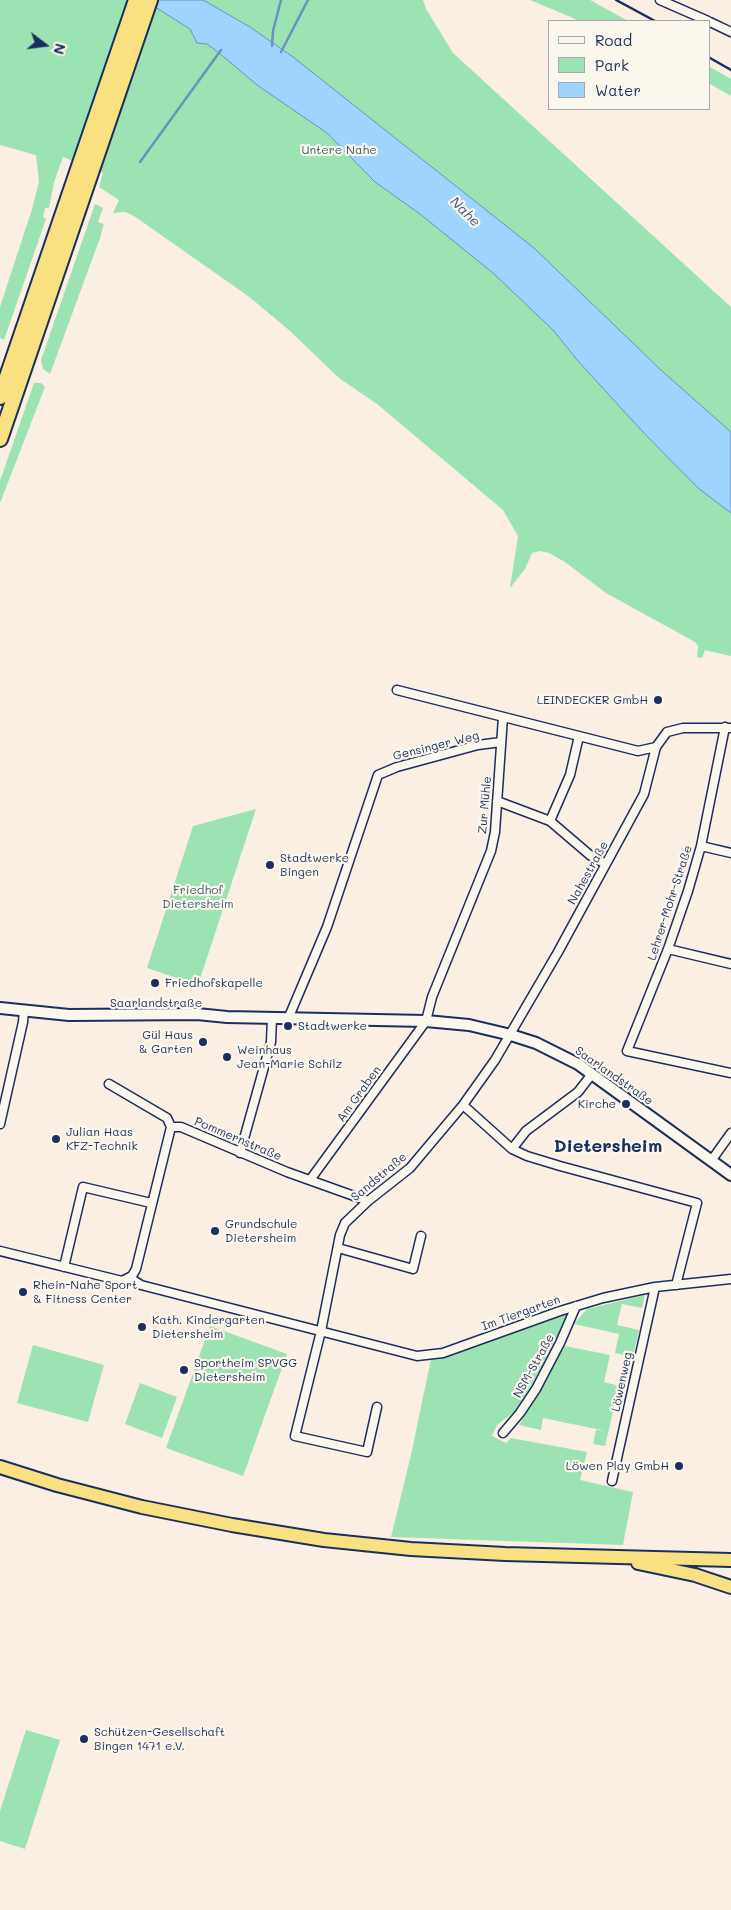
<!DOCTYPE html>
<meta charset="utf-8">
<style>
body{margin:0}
#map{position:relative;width:731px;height:1910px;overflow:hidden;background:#fbeee3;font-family:Mali,sans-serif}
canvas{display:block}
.legend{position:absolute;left:548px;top:20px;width:162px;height:90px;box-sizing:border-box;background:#fbf7ec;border:1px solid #a1a7b3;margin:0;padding:6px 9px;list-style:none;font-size:15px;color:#1b2f5e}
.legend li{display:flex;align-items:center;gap:10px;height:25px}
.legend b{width:25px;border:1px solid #a1a7b3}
.north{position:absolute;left:20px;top:20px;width:50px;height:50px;-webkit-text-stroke:4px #fbf7ec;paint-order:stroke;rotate:105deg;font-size:14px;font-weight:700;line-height:20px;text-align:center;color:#1b2f5e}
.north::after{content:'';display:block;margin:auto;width:18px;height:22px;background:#1b2f5e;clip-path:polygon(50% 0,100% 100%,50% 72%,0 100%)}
</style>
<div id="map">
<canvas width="731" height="1910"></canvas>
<ul class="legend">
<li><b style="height:6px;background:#fbf7ec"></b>Road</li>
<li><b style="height:14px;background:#9be3b2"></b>Park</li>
<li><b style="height:14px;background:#9fd4fe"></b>Water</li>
</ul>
<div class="north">N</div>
</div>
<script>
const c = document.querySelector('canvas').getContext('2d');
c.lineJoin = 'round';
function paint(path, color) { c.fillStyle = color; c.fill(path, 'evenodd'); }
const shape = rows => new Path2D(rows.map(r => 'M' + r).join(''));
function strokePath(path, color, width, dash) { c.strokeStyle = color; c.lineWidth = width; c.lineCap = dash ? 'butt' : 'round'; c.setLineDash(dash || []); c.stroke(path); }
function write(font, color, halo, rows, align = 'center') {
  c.font = font + ' Mali,sans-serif'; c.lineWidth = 4.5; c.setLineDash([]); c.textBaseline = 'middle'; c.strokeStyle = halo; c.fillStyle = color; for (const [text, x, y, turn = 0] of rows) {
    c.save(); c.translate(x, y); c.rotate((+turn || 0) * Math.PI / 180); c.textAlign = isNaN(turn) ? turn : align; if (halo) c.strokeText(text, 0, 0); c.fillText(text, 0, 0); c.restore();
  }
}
paint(shape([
 [0,0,423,0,426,9,453,53,731,307,731,656,705,650,702,658,697,657,698,646,695,642,606,593,565,562,549,553,540,551,532,553,525,569,510,588,518,536,503,510,377,404,339,378,289,330,248,296,134,216,125,212,113,213,119,200,99,187,103,173,63,157,54,182,49,208,45,208,43,217,46,219,4,340,0,338,0,307,32,209,39,182,36,155,0,145],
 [530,0,590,0,628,21,580,21],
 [710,67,731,79,731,96,710,84],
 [95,204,103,208,98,222,104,224,100,238,50,374,43,369,41,360],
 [34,383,41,383,45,387,0,503,0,481],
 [256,809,198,985,147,968,193,826],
 [645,1295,642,1308,622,1304,617,1325,639,1330,633,1357,615,1353,619,1334,574,1324,587,1309],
 [572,1309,519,1408,497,1425,492,1436,506,1443,511,1438,587,1452,580,1480,633,1492,623,1545,391,1537,411,1455,431,1359,478,1344],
 [210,1326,287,1354,243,1476,166,1448],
 [33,1345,104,1365,88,1422,17,1403],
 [565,1346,610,1355,604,1382,619,1386,605,1446,593,1444,596,1430,606,1431,543,1418,541,1430,519,1425],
 [140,1383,177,1397,162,1438,125,1424],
 [26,1730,60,1740,25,1849,0,1841,0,1811]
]), '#9be3b2');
const water = shape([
 [144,0,203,0,250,27,293,57,534,248,662,371,731,432,731,513,698,488,643,432,578,361,553,330,493,273,420,214,375,182,327,133,257,85,218,52,207,44,197,43,190,29,144,0]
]);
paint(water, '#9fd4fe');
strokePath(water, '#6a92be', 1);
strokePath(shape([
 [272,46,273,31,281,0],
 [281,52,308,0],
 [140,162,221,50]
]), '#6a92be', 2.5);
const minor = shape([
 [660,0,708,21],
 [710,22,731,32],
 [397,690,638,751,656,747],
 [725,727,701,846,688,891,668,949,627,1051,731,1073],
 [497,801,550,821,591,856,606,864],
 [550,821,570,775,579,736],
 [701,846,731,853],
 [668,949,731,964],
 [288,1019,327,927,378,775,397,767,478,745,501,742],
 [109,1084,167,1118,171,1127,181,1127,287,1172,368,1201],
 [463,1105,512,1149,527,1156,560,1166,697,1203,676,1285],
 [0,1124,23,1022,24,1010],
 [512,1149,526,1131,578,1092,592,1074],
 [240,1153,271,1042,272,1018],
 [711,1161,731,1133],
 [310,1180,426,1021,432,997,491,851,495,832,503,717],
 [338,1248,413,1269,421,1236],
 [0,1251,122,1281,132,1276,136,1269,171,1127],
 [64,1267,83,1187,151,1203],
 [130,1278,141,1285,417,1356,443,1353,560,1311,603,1298,655,1287,731,1279],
 [377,1407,367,1452,295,1436,321,1331,340,1235,345,1223,368,1201,410,1168,463,1105,495,1060,558,952,644,794,656,747,667,732,683,728,731,728],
 [503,1433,520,1413,536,1389,560,1343,576,1306],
 [612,1481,655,1287]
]);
const secondary = shape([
 [0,1008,69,1015,197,1014,227,1017,426,1021,469,1025,511,1035,536,1043,578,1064,731,1175]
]);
const trunk = shape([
 [0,1467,57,1485,142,1507,232,1525,324,1540,411,1549,505,1554,731,1560],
 [638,1563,695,1575,731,1587]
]);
const motorway = shape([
 [0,397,136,0],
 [0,439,150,0]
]);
strokePath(minor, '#1b2f5e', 11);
strokePath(secondary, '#1b2f5e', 14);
strokePath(trunk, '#1b2f5e', 16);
strokePath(motorway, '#1b2f5e', 18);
strokePath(minor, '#fbf7ec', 8);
strokePath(secondary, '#fbf7ec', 10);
strokePath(trunk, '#f9e181', 12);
strokePath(motorway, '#f9e181', 14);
strokePath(shape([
 [616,0,655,21],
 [710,58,731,70]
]), '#1b2f5e', 2.5);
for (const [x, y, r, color] of [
 [658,700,5,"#1b2f5e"],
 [270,865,5,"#1b2f5e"],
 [155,983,5,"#1b2f5e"],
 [288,1026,5,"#1b2f5e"],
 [203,1042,5,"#1b2f5e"],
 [227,1057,5,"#1b2f5e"],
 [626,1104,5,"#1b2f5e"],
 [56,1139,5,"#1b2f5e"],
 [215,1231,5,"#1b2f5e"],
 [23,1292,5,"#1b2f5e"],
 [142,1327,5,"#1b2f5e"],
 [184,1370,5,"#1b2f5e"],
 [679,1466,5,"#1b2f5e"],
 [84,1739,5,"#1b2f5e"]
]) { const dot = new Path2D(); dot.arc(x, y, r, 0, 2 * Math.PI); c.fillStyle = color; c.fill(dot); strokePath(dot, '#fbf7ec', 2); }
write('12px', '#3b5c73', '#fbf7ec', [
 ["Untere Nahe",339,150],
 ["Friedhof",198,890],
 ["Dietersheim",198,904]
]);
write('12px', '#1b2f5e', '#fbf7ec', [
 ["LEINDECKER GmbH",648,700,"right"],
 ["Stadtwerke",280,858],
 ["Bingen",280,872],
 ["Friedhofskapelle",165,983],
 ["Stadtwerke",298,1026],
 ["Gül Haus",193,1035,"right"],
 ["& Garten",193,1049,"right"],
 ["Weinhaus",237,1050],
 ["Jean-Marie Schilz",237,1064],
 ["Kirche",616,1104,"right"],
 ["Julian Haas",66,1132],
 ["KFZ-Technik",66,1146],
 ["Grundschule",225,1224],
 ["Dietersheim",225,1238],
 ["Rhein-Nahe Sport",33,1285],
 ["& Fitness Center",33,1299],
 ["Kath. Kindergarten",152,1320],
 ["Dietersheim",152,1334],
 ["Sportheim SPVGG",194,1363],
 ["Dietersheim",194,1377],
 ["Löwen Play GmbH",669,1466,"right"],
 ["Schützen-Gesellschaft",94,1732],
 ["Bingen 1471 e.V.",94,1746]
], 'left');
write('12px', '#1b2f5e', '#fbf7ec', [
 ["Gensinger Weg",436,746,-14],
 ["Zur Mühle",485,805,-85],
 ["Nahestraße",588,873,-61],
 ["Lehrer-Mohr-Straße",670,903,-72],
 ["Saarlandstraße",156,1003],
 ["Saarlandstraße",614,1076,35],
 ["Am Graben",359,1094,-54],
 ["Pommernstraße",238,1139,23],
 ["Sandstraße",379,1177,-40],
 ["Im Tiergarten",521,1313,-20],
 ["NSM-Straße",534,1366,-61],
 ["Löwenweg",622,1382,-78]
]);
write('italic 14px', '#3c5886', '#fbf7ec', [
 ["Nahe",465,212,45]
]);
write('bold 18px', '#1b2f5e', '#fbf7ec', [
 ["Dietersheim",608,1146]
]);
</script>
